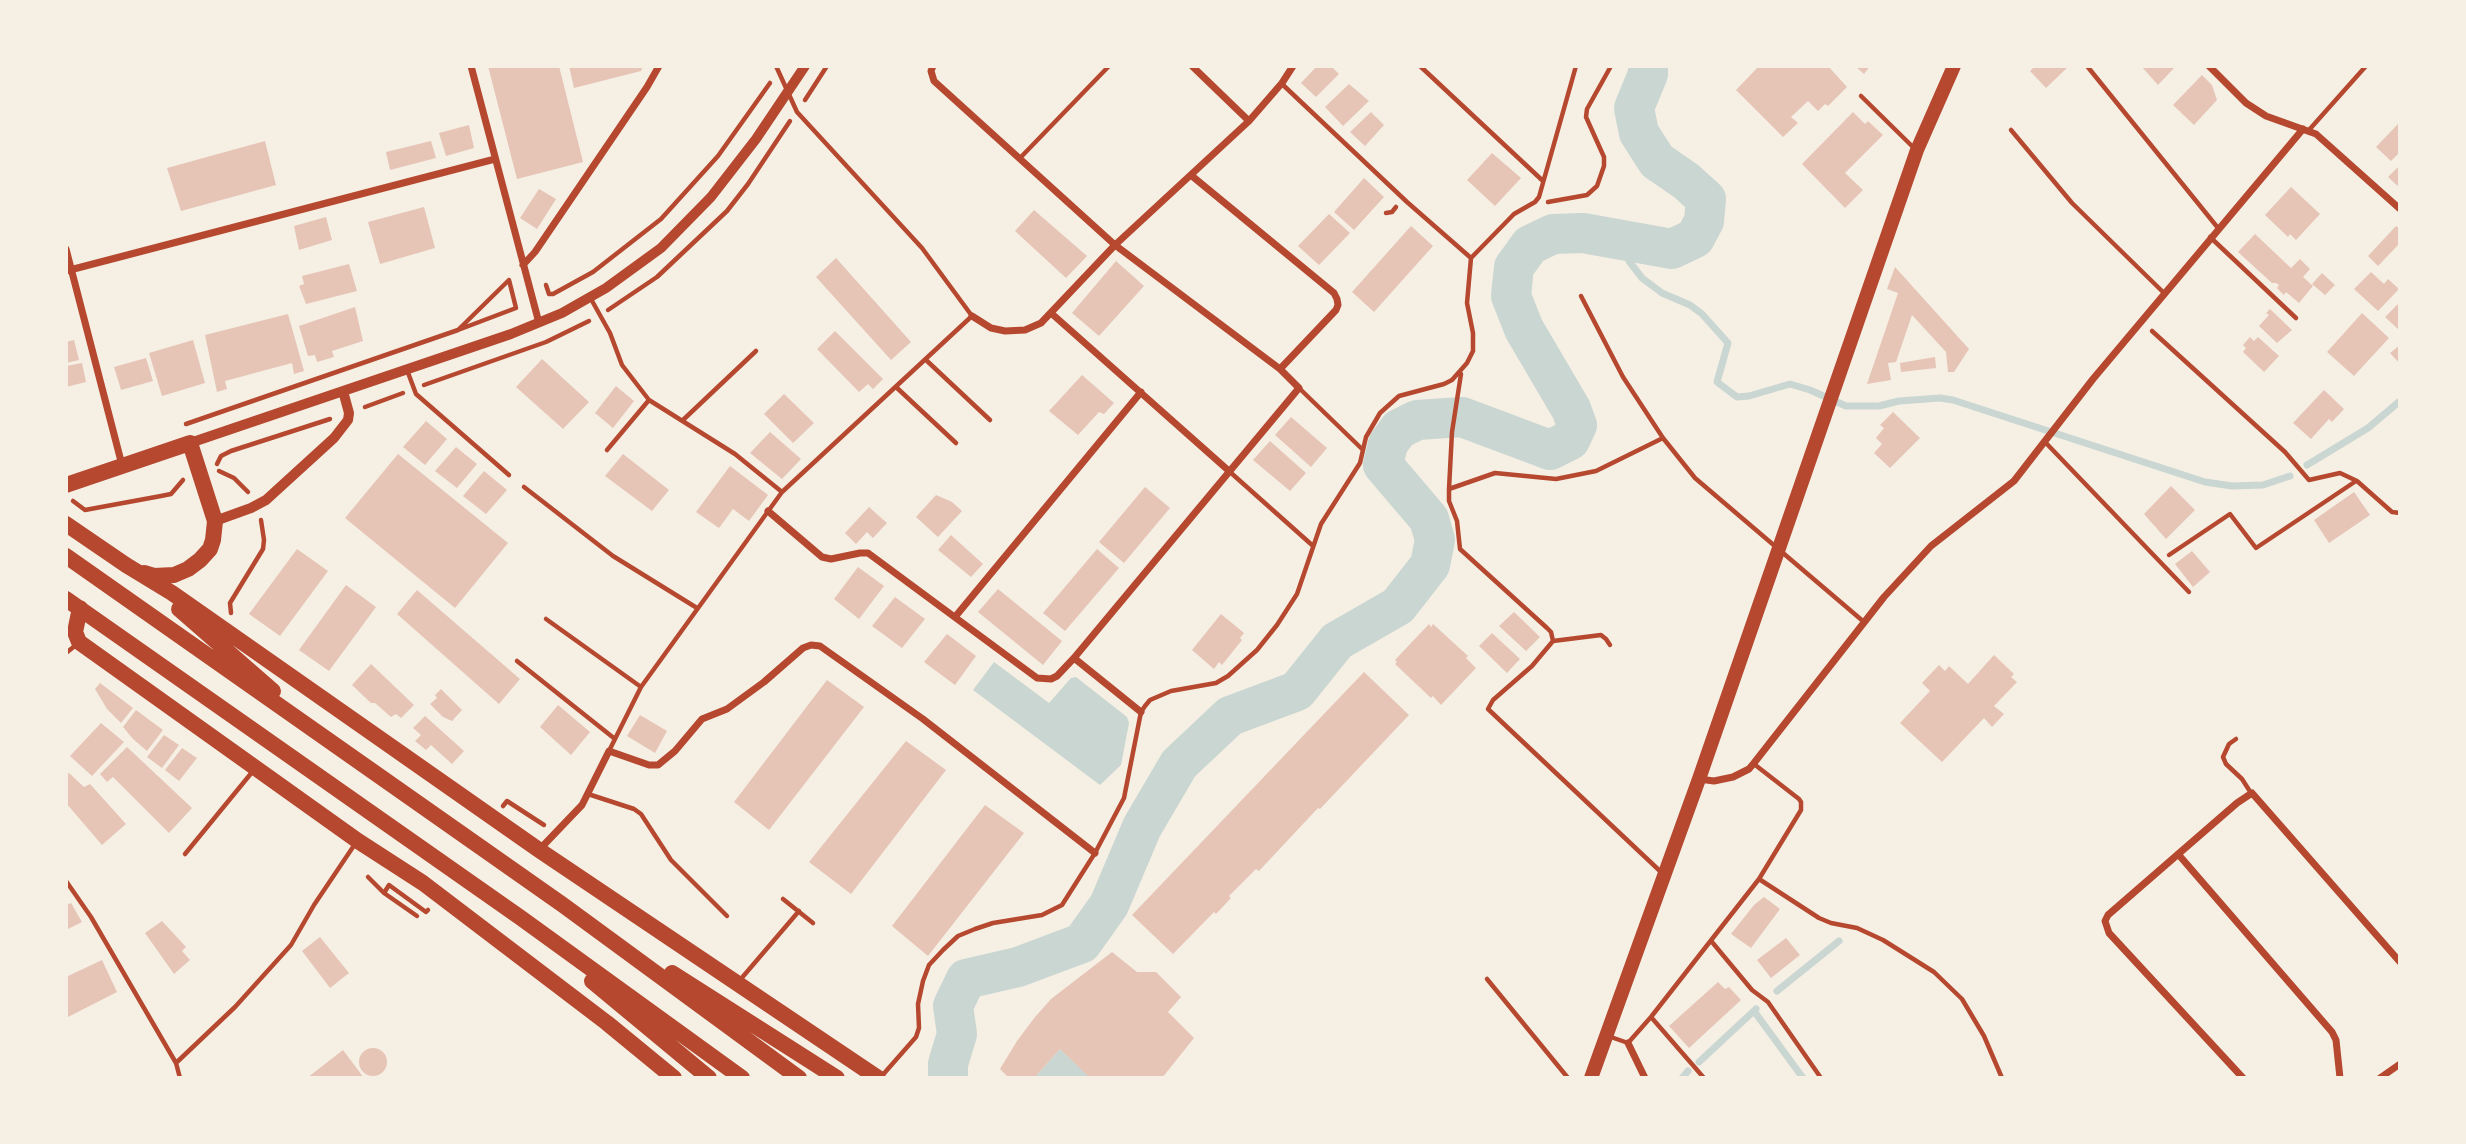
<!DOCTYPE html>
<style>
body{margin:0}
#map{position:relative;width:2466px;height:1144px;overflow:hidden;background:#f6efe4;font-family:Georgia,serif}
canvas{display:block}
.frame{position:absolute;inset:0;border:68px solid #f6efe4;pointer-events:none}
</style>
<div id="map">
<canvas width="2466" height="1144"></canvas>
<div class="frame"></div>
</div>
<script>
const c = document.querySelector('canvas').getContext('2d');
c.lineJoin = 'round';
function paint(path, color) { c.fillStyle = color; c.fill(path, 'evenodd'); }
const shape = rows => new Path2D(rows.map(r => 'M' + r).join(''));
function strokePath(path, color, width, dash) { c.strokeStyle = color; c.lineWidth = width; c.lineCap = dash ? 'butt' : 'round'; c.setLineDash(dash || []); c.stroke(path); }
paint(shape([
 [994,662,1049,703,1071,678,1076,677,1127,717,1129,723,1121,765,1100,785,973,690],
 [1060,1049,1090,1077,1034,1078]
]), '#c9d6d2');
strokePath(shape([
 [1621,241,1629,261,1642,278,1662,293,1690,305,1702,314,1728,343,1717,382,1737,397,1749,396,1790,384,1810,390,1846,406,1879,406,1899,401,1940,398,1953,400,2205,482,2232,486,2263,485,2290,476],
 [2307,465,2368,428,2400,401],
 [1777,991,1839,941],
 [1754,1011,1803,1078],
 [1699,1062,1756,1009],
 [1682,1078,1688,1071]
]), '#c9d6d2', 7);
strokePath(shape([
 [948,1078,948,1064,957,1034,953,1006,966,979,1018,967,1082,943,1109,905,1142,827,1179,764,1230,716,1297,691,1337,641,1398,606,1430,565,1435,540,1429,519,1383,465,1388,444,1399,429,1417,420,1462,417,1550,450,1570,440,1577,425,1571,409,1524,329,1511,296,1514,267,1530,245,1553,234,1583,233,1672,249,1695,238,1704,221,1706,199,1686,181,1657,161,1639,133,1634,108,1648,74,1648,66]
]), '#c9d6d2', 40);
paint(shape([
 [488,66,559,66,583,162,517,179],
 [569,66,643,66,641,71,574,88],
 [1317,66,1331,66,1339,74,1316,97,1301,83],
 [1759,66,1828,66,1847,87,1828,106,1825,104,1818,111,1808,101,1791,117,1798,123,1783,137,1736,90],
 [1855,66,1870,66,1864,74],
 [2035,66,2069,66,2046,88,2030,71],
 [2141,66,2176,66,2158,85],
 [2202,75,2212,85,2217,100,2194,125,2173,105],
 [1349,84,1369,101,1343,126,1325,107],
 [1371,112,1384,125,1365,146,1350,132],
 [1853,112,1865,124,1868,121,1883,135,1845,173,1863,190,1845,208,1802,164],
 [2398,124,2400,152,2391,161,2376,147],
 [469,125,474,148,446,156,439,133],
 [265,141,276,185,181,211,167,168],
 [431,141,436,158,390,170,386,152],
 [1492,153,1521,178,1495,206,1467,180],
 [2400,165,2400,188,2388,177],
 [1364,178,1384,197,1354,230,1334,212],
 [2291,187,2320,214,2296,240,2290,234,2288,237,2265,215],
 [539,189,556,199,537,229,520,218],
 [424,207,435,248,380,264,368,222],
 [1034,210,1087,256,1066,278,1015,231],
 [1329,214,1350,233,1319,265,1298,246],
 [326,217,332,240,299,250,294,226],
 [1411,226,1433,246,1374,312,1352,292],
 [2396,226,2400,229,2400,243,2378,266,2368,256],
 [2255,234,2291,268,2300,259,2310,269,2303,277,2313,286,2299,303,2286,292,2284,295,2277,288,2279,285,2276,283,2272,283,2238,252],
 [836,258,911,342,891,360,816,277],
 [1116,261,1144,286,1099,336,1072,313],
 [349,264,357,291,306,304,299,286,304,284,302,276],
 [1895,267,1969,349,1954,372,1948,372,1946,352,1912,315,1896,362,1888,363,1891,380,1867,384,1898,293,1887,289],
 [2371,272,2384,284,2388,279,2399,289,2378,311,2354,289],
 [2322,273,2335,285,2325,295,2312,284],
 [2400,302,2400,331,2385,317],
 [355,307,363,341,332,351,334,357,317,362,315,355,308,356,299,326],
 [2270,309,2292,330,2277,343,2259,326,2269,315,2266,313],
 [2362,313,2389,338,2354,376,2327,352],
 [288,314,304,371,294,374,292,363,225,381,227,389,217,392,205,335],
 [835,331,883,379,873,389,868,384,859,392,817,349],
 [2250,337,2254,341,2258,337,2279,356,2264,372,2243,352,2246,348,2243,345],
 [74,340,79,360,66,363,66,342],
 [193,340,205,383,162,396,149,353],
 [2400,345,2400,364,2390,353],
 [1935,357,1936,368,1901,372,1900,363],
 [146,358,153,381,121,390,114,367],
 [542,359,589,402,563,429,516,387],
 [82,363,86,382,66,387,66,366],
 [1082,375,1114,403,1104,414,1099,412,1078,435,1049,411],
 [616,386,634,401,613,428,595,413],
 [2324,390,2344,409,2332,422,2329,419,2311,439,2293,423],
 [784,394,814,423,793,443,764,414],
 [1893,412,1920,438,1890,468,1874,453,1882,444,1876,438,1884,428,1880,425],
 [1291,417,1327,448,1311,467,1275,435],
 [426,421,447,439,425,465,403,447],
 [770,432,801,459,782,479,750,453],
 [1270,441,1306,473,1290,491,1253,460],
 [456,447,477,464,457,488,435,471],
 [398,454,508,543,455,608,345,518],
 [623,454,669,490,652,511,605,476],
 [730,466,768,495,749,521,733,509,719,528,696,512],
 [484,471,507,490,486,514,463,496],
 [2171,486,2195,510,2166,539,2144,514],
 [1145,487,1170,508,1124,563,1099,542],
 [2354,492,2370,515,2329,543,2314,520],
 [936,495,952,502,962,511,938,537,916,517],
 [869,507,887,523,873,538,867,532,856,544,845,533],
 [951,535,983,564,971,577,938,550],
 [297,549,328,571,280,636,249,614],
 [1097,549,1119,568,1065,631,1043,613],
 [2192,551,2210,572,2193,587,2175,564],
 [858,567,884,586,859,619,834,599],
 [346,585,376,607,329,671,299,650],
 [998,589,1062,641,1043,665,978,612],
 [417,590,520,679,499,704,397,614],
 [895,597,925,619,902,648,872,626],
 [1514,612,1540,637,1526,651,1499,626],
 [1221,614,1244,633,1240,638,1242,640,1222,665,1219,662,1214,669,1192,650],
 [1429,624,1431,627,1433,624,1468,656,1466,658,1476,668,1441,705,1433,696,1431,698,1395,664,1397,662,1395,660],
 [1492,633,1520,659,1507,673,1479,646],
 [947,634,976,656,955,685,924,662],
 [1994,655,2014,674,2011,677,2017,682,1994,706,2004,714,1992,727,1984,718,1942,762,1900,723,1930,691,1922,683,1939,665,1945,671,1949,666,1968,684],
 [371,664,414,705,401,718,396,714,391,717,375,703,371,703,352,685],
 [1364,672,1409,715,1320,809,1318,808,1259,871,1256,869,1229,896,1231,898,1216,914,1214,912,1173,954,1132,915],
 [827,680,864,707,769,830,734,802],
 [100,683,133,708,121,723,107,709,95,689],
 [441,689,462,710,452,721,443,717,430,704,437,698,435,695],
 [558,705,590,732,571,755,540,727],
 [136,710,163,730,147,751,133,739,123,727],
 [640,715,667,731,655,753,627,736],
 [425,716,464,751,452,764,431,745,426,750,415,741,421,735,413,728],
 [101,723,124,742,92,776,70,756],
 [164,735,179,745,162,768,147,757],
 [906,741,946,770,851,894,809,862],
 [127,747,192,808,169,833,113,777,107,782,100,774],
 [182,748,197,758,179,781,165,770],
 [69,773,84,787,90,784,126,824,102,845,66,803,66,775],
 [985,805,1024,833,928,956,892,926],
 [1764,897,1780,909,1751,948,1731,934,1754,905],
 [71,903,82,922,66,930,66,905],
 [162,921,186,947,182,951,190,960,174,974,145,933],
 [320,937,349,973,330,988,302,951],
 [1786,938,1800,955,1771,978,1757,960],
 [1112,952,1137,972,1156,972,1181,997,1168,1012,1194,1038,1162,1078,1090,1078,1060,1049,1034,1078,1009,1078,1000,1069,1017,1041,1035,1017,1051,999],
 [102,960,117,992,66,1018,66,977],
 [1718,982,1725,989,1729,987,1741,1000,1689,1048,1669,1026],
 '359 1062a14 14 0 1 1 28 0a14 14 0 1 1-28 0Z',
 [343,1050,364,1078,307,1078]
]), '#e6c5b7');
strokePath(shape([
 [805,100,827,66],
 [1548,202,1587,195,1597,186,1604,166,1604,157,1586,117,1587,109,1611,66],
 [1386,213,1392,212,1396,207],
 [546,285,549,294,553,294,593,272,661,219,718,156,770,83],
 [608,310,657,277,727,211,748,184,790,121],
 [2152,331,2285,452,2309,480,2340,473,2357,481,2392,512,2400,513],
 [424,385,546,342,589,321],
 [365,407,403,393],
 [186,424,458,330,516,308,509,280,458,330],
 [217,464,221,456,231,451,330,419],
 [219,471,234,478,248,492],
 [73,501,85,510,161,496,171,494,183,480],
 [2169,555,2230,514,2256,548,2356,481],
 [231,613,230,603,263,549,264,540,261,520],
 [503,806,507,801,544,825],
 [368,877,384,893,417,916],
 [384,893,389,885,426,912,428,910]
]), '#b5482f', 4.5);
strokePath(shape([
 [1420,66,1543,181],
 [2087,66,2218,228],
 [1282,84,1407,202,1471,258],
 [1861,96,1915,149],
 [2011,130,2072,203,2164,293],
 [2309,130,2366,66],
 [1021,157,1109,66],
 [2210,237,2296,318],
 [1581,296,1623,377,1663,438,1695,478,1864,622],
 [591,299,610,333,622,365,649,400,735,454,782,492],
 [926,360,990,420],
 [407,370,416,394,509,475],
 [1461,374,1452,432,1449,489,1449,501,1457,521,1460,549,1547,628,1551,632,1553,641],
 [896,387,956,443],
 [1299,388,1362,449],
 [683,420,756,351],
 [2046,443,2189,592],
 [607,450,649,400],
 [1230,472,1312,545],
 [524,487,613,556,697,608],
 [1449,489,1495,473,1556,479,1596,471,1663,438],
 [546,619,641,687],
 [1610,645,1606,639,1601,635,1553,641,1532,666,1493,700,1488,709,1661,872],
 [66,653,76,645],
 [517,661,615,739],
 [2236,739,2229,744,2223,757,2226,764,2242,779,2251,793],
 [609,751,641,687,782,492,972,316,922,248,797,112,776,66],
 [588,794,634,809,641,814,671,860,727,916],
 [185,854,253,771],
 [1759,879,1819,918,1831,923,1857,928,1883,940,1934,972,1962,999,1984,1036,2002,1078],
 [66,881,91,917,176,1063,180,1078],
 [783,899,813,923],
 [1712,942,1752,990,1768,1002,1821,1078],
 [1487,979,1568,1078],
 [740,980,799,911],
 [1651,1017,1704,1078],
 [1608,1036,1628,1043,1651,1017,1759,879,1801,810,1801,802,1799,799,1754,764],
 [176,1063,235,1007,291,945,314,905,355,844],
 [880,1078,916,1037,919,1028,918,1004,923,981,929,965,943,950,958,936,975,929,993,923,1042,915,1062,905,1095,853,1124,798,1141,712,1145,706,1150,700,1171,691,1216,683,1228,676,1257,650,1277,625,1297,594,1321,524,1360,463,1366,437,1380,413,1399,396,1444,384,1452,380,1467,363,1473,351,1473,333,1467,303,1471,258,1514,214,1535,202,1539,197,1576,66]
]), '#b5482f', 4.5);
strokePath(shape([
 [471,66,539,323],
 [1192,66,1249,121],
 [2209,66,2246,103,2266,116,2316,134,2400,209],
 [1192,176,1334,293,1337,299,1338,305,1336,310,1280,369],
 [66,249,122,465],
 [523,265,535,252,647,87,659,66],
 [66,271,495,159],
 [1051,313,1229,471],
 [972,316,991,328,1005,331,1025,330,1041,323,1115,245,1249,121,1282,83,1293,66],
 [768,511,822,557,831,559,860,553,868,553,1037,678,1051,679,1057,676,1074,658,1299,388,1280,369,1115,245,934,81,931,71,933,66],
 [955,617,1141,392],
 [1074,658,1141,712],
 [1699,779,1714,781,1733,777,1749,769,1754,763,1884,597,1931,546,2014,481,2093,379,2303,129],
 [539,850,582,805,609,751,649,765,658,765,675,751,702,719,727,709,764,682,803,648,811,645,820,646,923,719,1095,853],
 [2178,854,2332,1032,2336,1040,2340,1078],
 [1628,1043,1645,1078],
 [2243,1078,2109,933,2105,921,2108,915,2237,803,2252,793,2400,962],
 [2380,1078,2400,1064]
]), '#b5482f', 7);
strokePath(shape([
 [190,443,511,334,562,313,606,288,661,248,711,197,756,139,805,66],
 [215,521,251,508,266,500,334,438,348,420,349,413,343,391]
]), '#b5482f', 10);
strokePath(shape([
 [1591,1078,1699,779,1917,150,1954,66]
]), '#b5482f', 14);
strokePath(shape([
 [66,485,190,443,215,521,213,540,210,549,200,560,188,569,174,575,154,576,144,573],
 [66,524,126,565,172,593,539,850,878,1078],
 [66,556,563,905,799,1078],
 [66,599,521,918,742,1078],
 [80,608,75,632,79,642,358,841,423,883,607,1023,674,1078],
 [179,609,273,691],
 [672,973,837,1078],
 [592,981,709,1078]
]), '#b5482f', 16);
</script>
